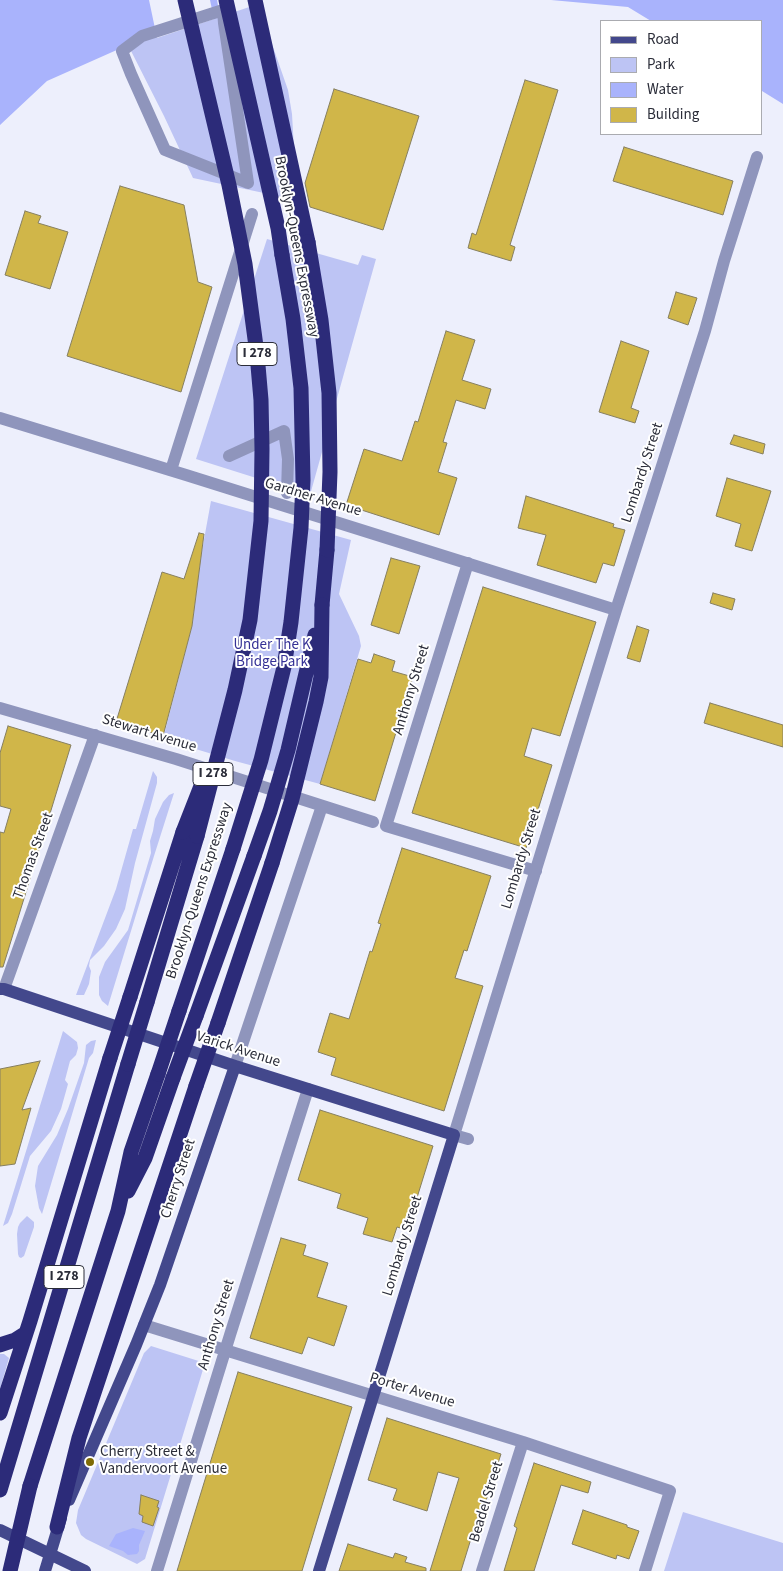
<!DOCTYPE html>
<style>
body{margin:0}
#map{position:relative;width:783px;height:1571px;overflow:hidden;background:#edeffc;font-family:"Source Sans 3",sans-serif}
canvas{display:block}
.legend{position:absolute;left:600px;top:20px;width:162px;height:115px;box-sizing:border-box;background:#fff;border:1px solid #aaabb0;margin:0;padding:6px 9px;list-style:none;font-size:15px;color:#2b2d39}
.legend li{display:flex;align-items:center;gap:10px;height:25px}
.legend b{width:25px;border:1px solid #aaabb0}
</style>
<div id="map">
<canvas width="783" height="1571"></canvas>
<ul class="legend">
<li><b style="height:6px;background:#43488c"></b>Road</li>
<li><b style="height:14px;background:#bdc4f4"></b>Park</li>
<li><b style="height:14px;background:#a9b3fc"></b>Water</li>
<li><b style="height:14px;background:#d0b649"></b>Building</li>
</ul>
</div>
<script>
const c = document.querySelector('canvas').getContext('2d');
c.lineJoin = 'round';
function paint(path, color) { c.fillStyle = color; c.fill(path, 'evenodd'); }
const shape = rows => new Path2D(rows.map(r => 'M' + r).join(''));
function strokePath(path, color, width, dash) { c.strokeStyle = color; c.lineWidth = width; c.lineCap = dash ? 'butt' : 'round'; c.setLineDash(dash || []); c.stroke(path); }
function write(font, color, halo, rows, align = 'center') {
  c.font = font + ' "Source Sans 3",sans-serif'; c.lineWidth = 4; c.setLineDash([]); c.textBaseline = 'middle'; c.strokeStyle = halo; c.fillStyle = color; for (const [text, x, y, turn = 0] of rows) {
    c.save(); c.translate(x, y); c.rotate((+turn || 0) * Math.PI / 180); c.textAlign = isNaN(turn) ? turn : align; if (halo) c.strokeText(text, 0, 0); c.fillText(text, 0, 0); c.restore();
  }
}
paint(shape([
 [257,1,288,90,292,114,297,200,193,178,164,116,128,45],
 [267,239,358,265,362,255,376,259,310,495,196,459],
 [211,501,351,540,339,594,359,636,361,646,320,784,235,761,163,739,192,626,201,556],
 [153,771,157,777,157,783,135,863,125,909,116,929,104,946,90,960,89,966,91,971,89,984,84,995,76,995,116,889,133,829,136,829],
 [174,793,154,856,108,1006,102,1001,99,995,99,977,105,962,128,930,151,853,150,841,153,831,155,819,163,802,169,795],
 [63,1031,77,1042,78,1048,76,1055,70,1061,65,1080,68,1084,61,1109,51,1131,30,1156,12,1214,8,1223,3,1226],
 [96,1040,93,1053,89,1058,42,1214,39,1208,35,1186,38,1166,57,1135,68,1109,84,1063,86,1045,91,1041],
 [27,1216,34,1222,34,1227,24,1256,21,1258,19,1257,18,1254,17,1234,18,1227,20,1223],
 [151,1346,205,1363,145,1559,137,1564,86,1539,81,1535,76,1523,78,1510,144,1353],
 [0,1354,4,1354,9,1358,0,1389],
 [683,1512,783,1543,783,1571,664,1571]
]), '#bdc4f4');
paint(shape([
 [0,0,270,0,128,45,47,81,0,125],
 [551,0,783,0,783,104,762,91,762,21,651,21,628,7],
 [133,1528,145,1531,139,1545,139,1551,137,1554,128,1555,123,1551,109,1546,116,1534]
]), '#a9b3fc');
paint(shape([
 [149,0,210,0,214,19,157,38],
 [217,0,273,0,271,2,258,4,220,17]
]), '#edeffc');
const building = shape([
 [525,80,558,90,510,245,515,247,511,261,468,248,472,233,476,235,525,80],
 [334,89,419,116,383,230,310,207,305,183,334,89],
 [624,147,733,181,723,215,613,181,624,147],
 [120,186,184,205,198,282,212,287,181,392,67,356,120,186],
 [25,211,41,216,38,223,68,232,50,289,5,275,25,211],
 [676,292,697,298,688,325,668,318,676,292],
 [446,331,475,340,462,380,491,389,485,409,456,400,443,442,447,443,438,472,457,478,439,535,346,505,364,449,402,461,415,421,418,422,446,331],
 [621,341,649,351,631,408,639,411,635,423,599,412,621,341],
 [734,435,765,444,763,454,730,444,734,435],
 [727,478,771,491,752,551,735,546,741,524,716,516,727,478],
 [526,496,614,524,613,527,625,530,614,566,603,563,596,583,537,565,546,535,518,528,526,496],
 [199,533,204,534,192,626,163,736,116,722,162,572,184,579,199,533],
 [391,558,420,566,399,634,371,625,391,558],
 [483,587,596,622,560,736,532,728,524,756,552,765,526,848,412,813,483,587],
 [713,593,735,599,732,610,710,603,713,593],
 [637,626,649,630,640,662,627,658,637,626],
 [374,654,395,661,392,671,413,677,375,801,320,784,358,659,371,663,374,654],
 [710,703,783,725,783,747,704,723,710,703],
 [8,726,71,745,3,967,0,967,0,832,4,833,11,809,0,806,0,753,8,726],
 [402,848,491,876,467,951,464,950,455,978,483,986,444,1111,331,1075,336,1058,318,1052,330,1013,349,1019,370,951,372,952,381,924,378,923,402,848],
 [40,1061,22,1110,31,1108,15,1164,0,1166,0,1069,40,1061],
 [320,1110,433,1146,407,1230,397,1227,392,1242,363,1234,368,1218,337,1208,341,1194,298,1180,320,1110],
 [281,1238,306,1245,303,1255,328,1263,317,1297,347,1306,334,1346,308,1337,302,1354,250,1338,281,1238],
 [238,1372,352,1407,302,1571,177,1571,238,1372],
 [387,1418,501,1454,481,1516,478,1516,461,1571,430,1571,459,1478,438,1472,427,1511,393,1500,397,1489,368,1480,387,1418],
 [534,1463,591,1482,588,1493,561,1485,534,1571,504,1571,517,1528,514,1526,534,1463],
 [141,1495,159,1501,157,1507,159,1508,153,1526,142,1522,143,1516,139,1514,141,1495],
 [583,1510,627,1525,627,1527,639,1531,629,1559,617,1555,616,1559,572,1544,583,1510],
 [348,1544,393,1558,395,1553,407,1557,405,1562,426,1568,426,1571,339,1571,348,1544]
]);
paint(building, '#d0b649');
strokePath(building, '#867f60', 1);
strokePath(shape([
 [223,10,224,23,248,183,165,150,131,74,122,51,142,36,223,10],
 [0,418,186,475,616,610],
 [229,456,284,431,288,459,287,493],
 [171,470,252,214],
 [468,563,386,826,536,871],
 [0,708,176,759,373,822],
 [4,989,95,735],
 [235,1066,322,806],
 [468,1139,454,1135,616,610,705,331,724,261,757,157],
 [144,1325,523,1442,670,1491,645,1571],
 [157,1571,230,1335,308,1089],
 [482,1571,523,1442]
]), '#8f95bc', 12);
strokePath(shape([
 [0,989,4,989,235,1066,454,1135,319,1571],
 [69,1500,136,1345,160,1285,235,1066],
 [0,1530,85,1571],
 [45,1571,61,1518]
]), '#43488c', 12);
strokePath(shape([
 [226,0,278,228,282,255],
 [255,0,308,242],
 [322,605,327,550],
 [130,997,183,832],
 [147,1002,197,836],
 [179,1011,233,849],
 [196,1016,254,856],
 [218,1023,272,863],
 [128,1191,145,1158,173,1078],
 [0,1345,15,1340,26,1333],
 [0,1413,30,1321,110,1058],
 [30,1486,118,1211,131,1152,158,1074],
 [0,1490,128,1064],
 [57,1527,79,1438,196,1086]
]), '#2c2b79', 15);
strokePath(shape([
 [185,0,229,185,245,264,257,354,261,400,262,449,261,521,250,620,235,690,197,836],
 [308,242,321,320,329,393,330,472,327,550],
 [183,832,203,781],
 [233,849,261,760,284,667,291,622,301,528,303,480,301,388,293,319,282,255],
 [254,856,270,811,288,750,315,635],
 [272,863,292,799,316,702,321,677,322,605],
 [110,1058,130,997],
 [128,1064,147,1002],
 [158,1074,179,1011],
 [173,1078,196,1016],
 [196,1086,218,1023],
 [10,1571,30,1486]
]), '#2c2b79', 15);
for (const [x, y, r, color] of [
 [90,1462,5,"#7f6b04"]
]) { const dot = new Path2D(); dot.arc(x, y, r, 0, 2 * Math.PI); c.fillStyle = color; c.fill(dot); strokePath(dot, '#fff', 2); }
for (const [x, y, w] of [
 [257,354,40],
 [213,774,40],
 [64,1277,40]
]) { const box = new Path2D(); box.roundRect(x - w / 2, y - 11.5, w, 23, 4); c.fillStyle = '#fff'; c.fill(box); strokePath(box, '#2b2d39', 1); }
write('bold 14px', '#2b2d39', null, [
 ["I 278",257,354],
 ["I 278",213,774],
 ["I 278",64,1277]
]);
write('15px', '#2b2d39', '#fff', [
 ["Brooklyn-Queens Expressway",296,247,79],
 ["Lombardy Street",643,473,-72],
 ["Gardner Avenue",313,498,17],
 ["Anthony Street",412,690,-73],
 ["Stewart Avenue",149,734,17],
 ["Thomas Street",34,856,-70],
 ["Lombardy Street",522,859,-73],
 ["Brooklyn-Queens Expressway",200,891,-72],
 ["Varick Avenue",238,1050,18],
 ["Cherry Street",179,1179,-72],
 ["Lombardy Street",403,1246,-73],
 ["Anthony Street",217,1325,-73],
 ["Porter Avenue",412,1391,17],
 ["Beadel Street",487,1502,-73]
]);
write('15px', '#353196', '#fff', [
 ["Under The K",272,646],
 ["Bridge Park",272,663]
]);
write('15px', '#2b2d39', '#fff', [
 ["Cherry Street &",100,1453],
 ["Vandervoort Avenue",100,1470]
], 'left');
</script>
